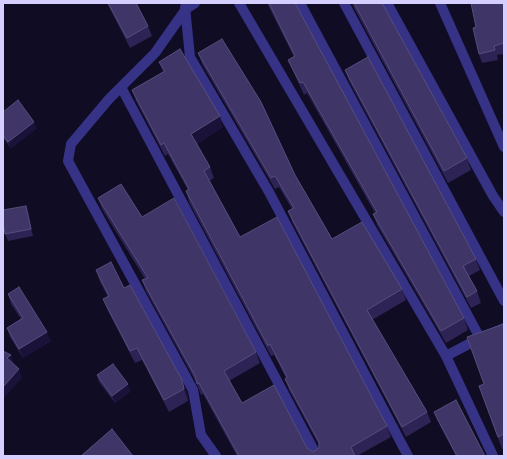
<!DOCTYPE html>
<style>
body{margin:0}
#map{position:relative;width:507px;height:459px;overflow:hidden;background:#100c24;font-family:Barlow,sans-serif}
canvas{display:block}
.frame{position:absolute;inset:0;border:4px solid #d5cfff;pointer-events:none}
</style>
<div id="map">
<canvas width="507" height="459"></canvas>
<div class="frame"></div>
</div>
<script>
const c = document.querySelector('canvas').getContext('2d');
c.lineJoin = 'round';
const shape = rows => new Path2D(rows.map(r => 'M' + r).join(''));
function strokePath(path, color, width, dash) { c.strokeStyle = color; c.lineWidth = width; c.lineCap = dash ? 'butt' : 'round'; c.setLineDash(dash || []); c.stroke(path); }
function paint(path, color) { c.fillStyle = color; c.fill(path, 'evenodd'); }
strokePath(shape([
 [195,3,186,9,155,53,109,99,71,144,68,161,193,390,201,435,216,456],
 [239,3,446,356],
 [300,3,480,338],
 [344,3,504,301],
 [387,3,493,196,504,212],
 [440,3,504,147],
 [185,7,190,57,269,192,408,456],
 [121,87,317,456],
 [493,456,446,356,480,338,504,328]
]), '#363387', 10);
paint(shape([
 [107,3,136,3,148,26,152,36,130,48],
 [267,3,295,3,464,318,468,330,446,343,377,225,373,214,375,213,307,93,304,95,293,71,288,60,294,57],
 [352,3,382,3,467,158,471,170,448,183,354,8],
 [504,3,504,54,497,55,498,60,482,63,479,54,476,27],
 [198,53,295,175,332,239,402,289,406,300,372,320,427,412,431,422,406,437,292,222,288,211,292,209,279,187,275,189,202,64],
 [159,62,223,127,197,144,210,167,214,178,209,181,240,237,387,426,391,437,357,456,237,456,203,394,201,395,196,382,146,291,142,280,145,279,102,209,98,198,142,217,256,352,260,363,229,381,242,403,307,448,313,452,319,448,319,445,289,390,285,379,286,378,274,355,271,356,189,202,186,191,188,190,168,154,165,156,136,101,132,90,163,72],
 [345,70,476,259,480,270,469,276,477,291,481,303,471,308,349,81],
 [3,112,37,128,11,148,3,138],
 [28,212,33,236,8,241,5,234],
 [96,270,124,288,187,392,188,401,169,412,142,360,135,363,108,311,103,299,108,297,100,282],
 [8,294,51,341,23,358,10,337,7,328,21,319,11,304],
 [504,324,504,448,502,449,479,386,484,384],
 [97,375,131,391,115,403,99,382],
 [434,412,485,456,456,456,437,420]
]), '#2d2354');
paint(shape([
 [220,116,223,127,195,145,191,134],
 [34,122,37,128,11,148,8,142],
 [26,206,28,212,33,236,31,229],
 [47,332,51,341,23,358,19,349],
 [11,355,14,364,7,358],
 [19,369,22,378,4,398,3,396,3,387],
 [182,380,187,392,188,401,184,389],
 [128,384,131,391,115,403,112,396]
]), '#1a1239');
const building = shape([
 [108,3,136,3,148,26,127,38,108,3],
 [269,3,295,3,464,318,441,331,373,214,377,212,303,82,300,83,288,60,295,56,269,3],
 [354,3,382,3,467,158,444,171,354,3],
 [471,3,504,3,504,43,494,46,495,50,479,54,473,28,476,27,471,3],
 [222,39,261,102,295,175,332,239,362,222,402,289,367,310,427,412,402,427,288,211,294,208,275,176,271,178,198,53,222,39],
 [180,49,220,116,191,134,210,167,204,171,240,237,277,217,387,426,351,447,355,456,239,456,199,383,197,384,195,376,142,280,148,278,98,198,121,184,142,217,174,198,256,352,224,371,242,403,274,385,307,448,313,452,319,448,319,442,285,379,287,377,270,344,268,346,186,191,189,189,164,143,161,145,132,90,165,71,159,62,180,49],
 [368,57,476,259,463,266,477,291,467,297,345,70,368,57],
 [18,100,34,122,8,142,3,135,3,112,18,100],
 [26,206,31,229,5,234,3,223,3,210,26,206],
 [111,262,124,288,130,285,182,380,184,389,164,400,137,348,130,351,103,299,109,296,96,270,111,262],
 [19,287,47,332,19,349,7,328,23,318,8,294,19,287],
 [504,324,504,434,498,437,479,386,484,384,467,337,504,324],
 [3,351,11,355,7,358,19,369,3,387,3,351],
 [113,364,128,384,112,396,97,375,113,364],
 [456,400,485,456,457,456,434,412,456,400],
 [112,429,133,456,81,456,112,429]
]);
paint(building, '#3f3566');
strokePath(building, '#564e7e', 1);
</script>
